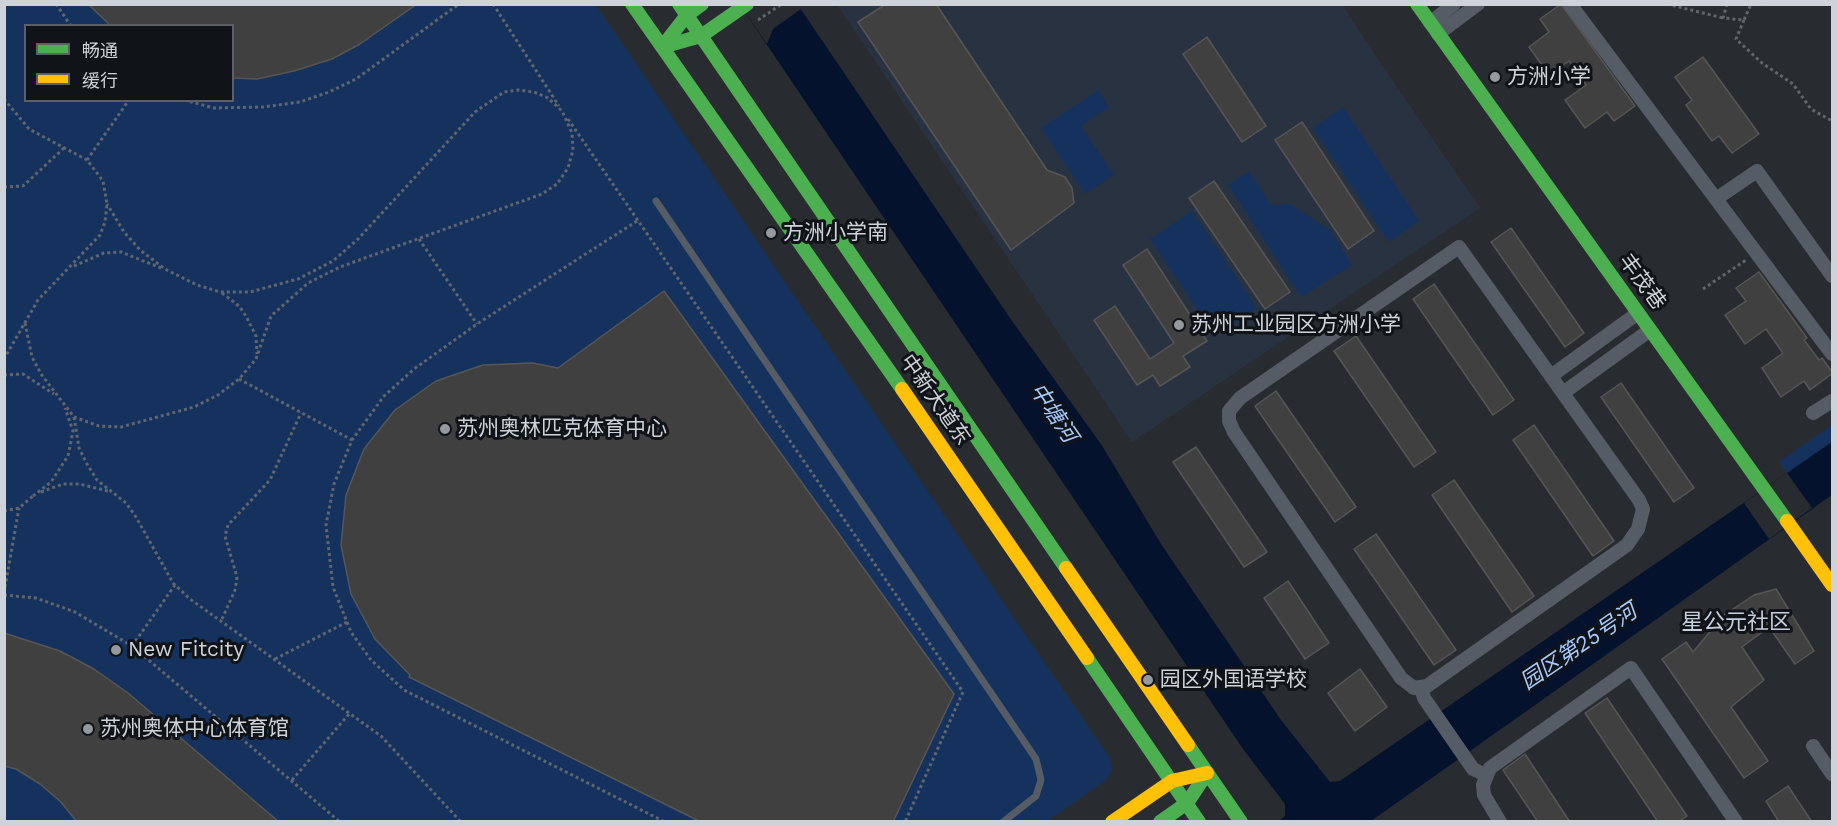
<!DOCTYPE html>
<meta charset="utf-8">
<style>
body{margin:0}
#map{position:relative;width:1837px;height:826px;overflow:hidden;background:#282c30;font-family:"Work Sans","Noto Sans SC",sans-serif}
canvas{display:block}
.frame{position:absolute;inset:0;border:6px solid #ced3d9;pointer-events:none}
.legend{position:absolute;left:24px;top:24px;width:210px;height:78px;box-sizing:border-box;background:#101317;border:2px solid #5c6065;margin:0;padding:8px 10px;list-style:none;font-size:18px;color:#ced3d9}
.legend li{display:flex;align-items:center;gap:12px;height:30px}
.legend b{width:30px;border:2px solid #5c6065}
</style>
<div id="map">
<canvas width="1837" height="826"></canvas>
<div class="frame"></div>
<ul class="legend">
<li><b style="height:8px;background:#4caf50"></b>畅通</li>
<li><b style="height:8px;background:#ffc107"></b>缓行</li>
</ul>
</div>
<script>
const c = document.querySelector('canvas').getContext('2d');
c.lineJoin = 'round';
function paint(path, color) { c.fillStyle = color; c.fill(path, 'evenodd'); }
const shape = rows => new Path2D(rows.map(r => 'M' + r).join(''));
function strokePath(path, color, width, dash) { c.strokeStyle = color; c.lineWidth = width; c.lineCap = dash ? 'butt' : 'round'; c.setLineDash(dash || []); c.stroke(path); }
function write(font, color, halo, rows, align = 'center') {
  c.font = font + ' "Work Sans","Noto Sans SC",sans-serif'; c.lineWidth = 6; c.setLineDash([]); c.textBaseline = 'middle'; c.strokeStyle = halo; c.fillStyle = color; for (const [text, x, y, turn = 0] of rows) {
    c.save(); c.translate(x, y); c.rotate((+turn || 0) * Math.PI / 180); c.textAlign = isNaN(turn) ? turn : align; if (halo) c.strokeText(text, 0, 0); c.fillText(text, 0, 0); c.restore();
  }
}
paint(shape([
 [837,5,1343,5,1369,46,1480,208,1132,442]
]), '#293240');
paint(shape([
 [5,5,596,5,1109,757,1112,770,1109,775,1105,781,1047,821,5,822],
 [26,26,232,26,232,100,26,100],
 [1098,90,1109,107,1081,126,1114,175,1085,194,1041,128],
 [1343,107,1419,221,1389,242,1313,128],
 [1249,171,1271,205,1290,204,1330,230,1352,265,1301,297,1228,185],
 [1192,211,1257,308,1215,336,1150,239],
 [1832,425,1832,442,1787,473,1779,462]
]), '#14325d');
paint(shape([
 [740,5,798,5,1012,321,1101,444,1161,544,1281,720,1330,782,1340,781,1832,442,1832,495,1371,821,1279,821,1285,816,1285,804,1243,749]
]), '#04122e');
paint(shape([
 [798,4,801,9,773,29,767,44,740,5],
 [1787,473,1812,508,1769,539,1744,503]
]), '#282c30');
const building = shape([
 [88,4,417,4,360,44,332,59,294,71,257,79,232,78,232,26,111,26,88,4],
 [886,4,936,4,1047,170,1065,177,1072,188,1074,203,1011,250,858,22,886,4],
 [1561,4,1635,106,1614,121,1607,112,1585,128,1565,100,1586,85,1569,61,1549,75,1529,47,1549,32,1540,19,1561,4],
 [1207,37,1266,126,1242,142,1183,54,1207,37],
 [1703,57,1759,134,1732,153,1719,136,1712,141,1686,105,1692,100,1675,77,1703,57],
 [1302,122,1374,231,1348,249,1275,140,1302,122],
 [1214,181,1290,292,1265,309,1189,198,1214,181],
 [1511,228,1584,333,1565,347,1491,242,1511,228],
 [1147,249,1207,341,1183,356,1190,367,1160,386,1153,375,1137,385,1094,320,1115,306,1150,359,1174,343,1123,265,1147,249],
 [1759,272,1807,338,1804,340,1819,360,1822,358,1833,373,1810,390,1804,381,1781,397,1762,368,1783,353,1766,329,1745,344,1725,315,1746,301,1736,288,1759,272],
 [1434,284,1514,400,1493,415,1413,299,1434,284],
 [664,291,954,694,893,822,701,822,409,677,410,675,375,639,351,594,341,545,346,495,364,449,395,410,436,381,483,365,533,363,558,368,664,291],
 [1356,336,1436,452,1414,467,1334,351,1356,336],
 [1621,383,1694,488,1674,502,1601,397,1621,383],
 [1276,391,1356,507,1335,522,1255,406,1276,391],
 [1534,425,1614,541,1593,556,1513,440,1534,425],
 [1196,447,1267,552,1244,567,1173,462,1196,447],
 [1454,480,1534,596,1512,612,1432,495,1454,480],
 [1376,534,1456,650,1434,665,1354,549,1376,534],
 [1288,581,1329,643,1305,659,1264,598,1288,581],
 [1776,589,1814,651,1795,664,1769,627,1742,647,1764,680,1731,707,1768,761,1744,778,1662,659,1686,642,1693,652,1724,615,1754,595,1776,589],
 [4,633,60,651,94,669,128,693,279,822,77,822,61,802,40,784,16,769,4,766,4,633],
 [1360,669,1387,707,1355,731,1328,693,1360,669],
 [1607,698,1687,816,1678,822,1658,822,1585,713,1607,698],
 [1525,754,1570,822,1538,822,1503,770,1525,754],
 [1788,786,1812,822,1779,822,1766,801,1788,786]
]);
paint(building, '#404040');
strokePath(building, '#575656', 1.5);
strokePath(shape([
 [56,4,71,26],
 [493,4,559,106],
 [1667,4,1723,18],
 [1727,4,1723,18,1744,20,1751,4],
 [1762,5,1764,4],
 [758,20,782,4],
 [1744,20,1736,39,1762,63,1793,84,1811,109,1832,121],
 [4,99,29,129,87,160,103,181,107,204,105,222,100,235,38,300,4,359],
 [184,100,214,108,263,107,300,102,329,92,356,79,459,4],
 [568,119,963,692,905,822],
 [87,160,129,100],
 [4,187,23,186,65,147],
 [637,221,477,324,414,369,384,396,352,440,334,484,326,525,333,587,351,632,371,660,404,690,665,822],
 [419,239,477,324],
 [74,266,104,253,121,252,161,268],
 [1703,289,1746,260],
 [222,293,239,306,246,316,256,336,257,354],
 [25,323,32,357,41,374,74,417,99,426,121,427,194,407,218,395,239,379,256,359,271,316,308,283,340,267,542,194,557,184,568,168,573,150,572,133,562,111,548,98,534,92,518,90,504,92,475,112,358,239,333,261,298,279,250,292,220,292,197,285,165,269,140,250,124,232,107,204],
 [4,375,23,374,54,394],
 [239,379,352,440],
 [74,417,79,448,87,464,97,480,126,503,136,517,173,583,190,599,381,736,461,822],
 [41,492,63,484,79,484,108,491],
 [33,496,51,482,68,456,73,431,65,408],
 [4,511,19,508,33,496],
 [4,593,19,508],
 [4,595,36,598,75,612,132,646,340,822],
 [222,619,235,590,237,577,225,536,228,525,270,480,301,413],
 [132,646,175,585],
 [275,659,347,622],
 [292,780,350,713]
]), '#61656c', 3, [3, 3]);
strokePath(shape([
 [656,201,1036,759,1041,780,1036,796,1003,822]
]), '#565c65', 7);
strokePath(shape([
 [1570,4,1832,354],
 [1430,23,1454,4],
 [1438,34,1478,4],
 [1716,199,1757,171,1832,276],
 [1459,247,1639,500,1643,509,1638,529,1627,545,1427,686,1414,688,1401,678,1234,432,1229,421,1229,411,1240,398,1459,247],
 [1551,376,1638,313],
 [1563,393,1650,330],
 [1813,413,1832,401],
 [1421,688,1424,698,1473,769,1486,775],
 [1813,746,1832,774],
 [1500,822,1484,795,1483,785,1490,768,1631,668,1736,822]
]), '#565c65', 14);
strokePath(shape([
 [632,4,902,389],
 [679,4,1066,568],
 [1417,4,1787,521],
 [662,47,701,36,747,4],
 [662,47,687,15,702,4],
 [1087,658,1199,822],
 [1188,745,1241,822],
 [1160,822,1187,803,1207,773]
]), '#4caf50', 14);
strokePath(shape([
 [902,389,1087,658],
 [1787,521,1832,585],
 [1066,568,1188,745],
 [1112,822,1172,781,1207,773]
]), '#ffc107', 14);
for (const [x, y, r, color] of [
 [1495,77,6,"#94999e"],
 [771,233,6,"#94999e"],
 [1179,325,6,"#94999e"],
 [445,429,6,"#94999e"],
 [116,650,6,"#94999e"],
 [1148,680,6,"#94999e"],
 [88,729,6,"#94999e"]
]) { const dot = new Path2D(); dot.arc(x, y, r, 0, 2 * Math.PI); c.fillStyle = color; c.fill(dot); strokePath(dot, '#101317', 2); }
write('21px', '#ced3d9', '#101317', [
 ["方洲小学",1507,77],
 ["方洲小学南",783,233],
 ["苏州工业园区方洲小学",1191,325],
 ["苏州奥林匹克体育中心",457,429],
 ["New Fitcity",128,650],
 ["园区外国语学校",1160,680],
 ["苏州奥体中心体育馆",100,729]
], 'left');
write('21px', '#ced3d9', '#101317', [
 ["丰茂巷",1642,282,54],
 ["中新大道东",935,400,55]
]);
write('italic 22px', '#a5c9ff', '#101317', [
 ["中塘河",1053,413,56],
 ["园区第25号河",1579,647,-34]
]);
write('22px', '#c6cedb', '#101317', [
 ["星公元社区",1736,623]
]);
</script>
